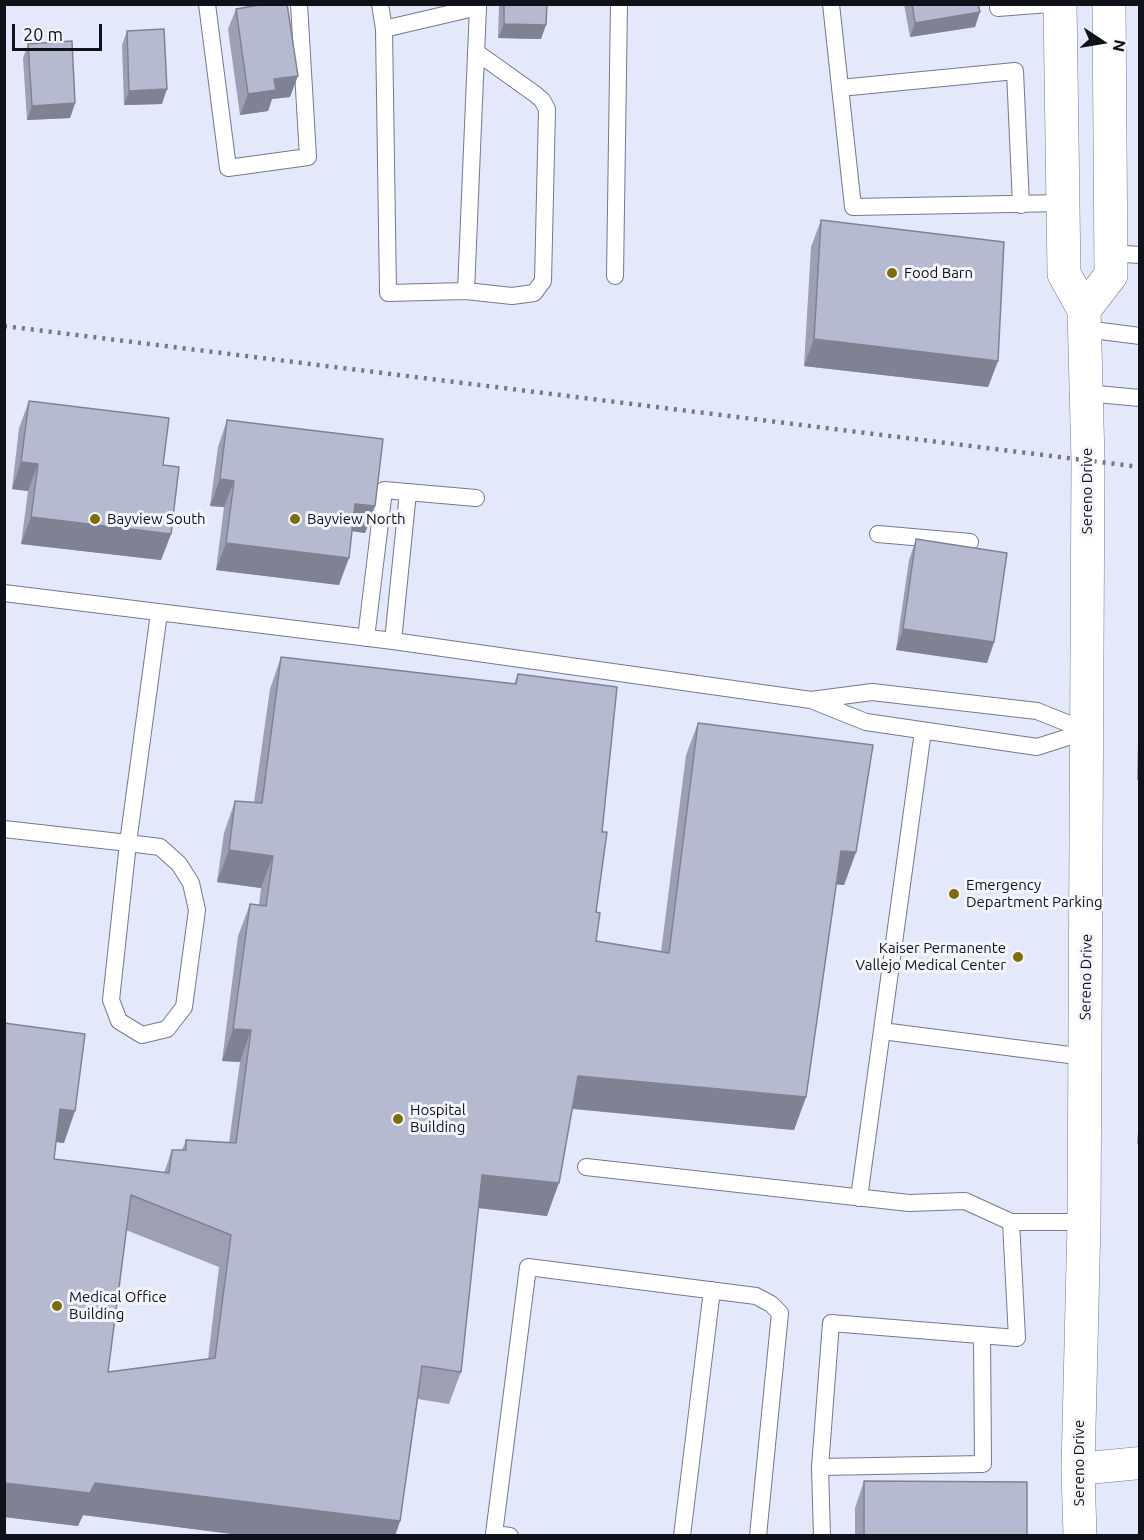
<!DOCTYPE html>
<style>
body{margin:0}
#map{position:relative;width:1144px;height:1540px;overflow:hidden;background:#e4e8fb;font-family:Ubuntu,sans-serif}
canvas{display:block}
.frame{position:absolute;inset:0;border:6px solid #10121a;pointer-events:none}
.north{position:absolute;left:1072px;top:12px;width:60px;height:60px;-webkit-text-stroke:4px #f5f6fb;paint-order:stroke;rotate:102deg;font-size:16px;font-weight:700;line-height:24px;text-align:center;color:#10121a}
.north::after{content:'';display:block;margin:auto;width:21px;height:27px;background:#10121a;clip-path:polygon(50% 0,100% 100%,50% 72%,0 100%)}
.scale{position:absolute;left:12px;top:24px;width:90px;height:27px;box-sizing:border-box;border:3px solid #10121a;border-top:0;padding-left:8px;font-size:18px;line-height:21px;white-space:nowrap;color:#10121a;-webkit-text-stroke:4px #f5f6fb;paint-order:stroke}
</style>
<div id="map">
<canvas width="1144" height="1540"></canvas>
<div class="frame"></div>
<div class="north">N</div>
<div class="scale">20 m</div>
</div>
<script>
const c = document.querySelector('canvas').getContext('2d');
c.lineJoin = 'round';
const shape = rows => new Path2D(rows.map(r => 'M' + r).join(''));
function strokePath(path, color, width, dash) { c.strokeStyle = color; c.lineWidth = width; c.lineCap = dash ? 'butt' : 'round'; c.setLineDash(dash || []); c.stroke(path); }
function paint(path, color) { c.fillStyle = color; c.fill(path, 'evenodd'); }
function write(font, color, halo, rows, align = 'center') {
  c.font = font + ' Ubuntu,sans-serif'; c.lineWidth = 6; c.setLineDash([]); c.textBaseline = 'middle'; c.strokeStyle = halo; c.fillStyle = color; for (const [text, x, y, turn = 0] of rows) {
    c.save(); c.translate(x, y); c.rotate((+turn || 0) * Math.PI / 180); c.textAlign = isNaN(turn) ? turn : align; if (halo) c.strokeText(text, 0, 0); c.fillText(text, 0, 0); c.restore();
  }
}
const lane = shape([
 [207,4,228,168,308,157,299,4],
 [380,4,384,29,478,7,477,4],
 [831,4,853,207,1064,203],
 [998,4,998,8,1049,4],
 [384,29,388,293,466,291,478,7],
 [840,88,1015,71,1021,205],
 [1110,253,1140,255],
 [615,276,619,4],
 [466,291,512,296,534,293,543,281,547,109,542,100,535,94,476,52],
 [1085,329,1140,336],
 [1086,393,1140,398],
 [878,534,970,542],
 [4,593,393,641,811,700,866,722,1037,747,1087,731],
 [366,638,384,490,476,498],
 [393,641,408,492],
 [811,700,872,692,1037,711,1087,731],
 [4,829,128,843,160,847,179,864,191,883,197,910,184,1007,167,1029,142,1035,119,1021,111,1000,128,843,159,613],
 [882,1031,1085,1057],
 [586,1167,909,1203,965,1201,1011,1222,1084,1222],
 [859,1198,923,731],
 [820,1467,983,1464,982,1335],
 [510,1536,494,1534,528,1267,756,1296,771,1304,780,1313,758,1536],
 [682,1536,712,1290],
 [822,1536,820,1467,831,1323,1017,1338,1011,1222]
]);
const street = shape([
 [1078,1469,1140,1463]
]);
const secondary = shape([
 [1060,4,1064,274,1084,310,1088,461,1084,1222,1078,1469,1080,1536],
 [1084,310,1111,275,1109,4]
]);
strokePath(lane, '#75798e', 18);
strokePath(street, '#75798e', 33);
strokePath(secondary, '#75798e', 34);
strokePath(lane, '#fff', 16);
strokePath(street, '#fff', 32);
strokePath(secondary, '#fff', 33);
strokePath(shape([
 [4,326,1140,467]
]), '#757785', 4.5, [3, 6]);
paint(shape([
 [499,4,547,4,541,39,498,38],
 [904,4,978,4,975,27,910,37],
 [236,9,290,97,272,99,268,111,240,115,228,29],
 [127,31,162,104,124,105,122,45],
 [28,44,75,103,70,118,27,120,23,58],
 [821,220,998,361,988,387,804,366,811,247],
 [29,401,163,465,171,534,161,560,21,544,28,491,12,489,19,428],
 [227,420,375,506,365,533,352,531,339,585,216,570,224,507,210,506,218,447],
 [916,539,994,642,987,663,896,650,909,560],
 [281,657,514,684,518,674,602,832,596,912,596,941,661,952,686,755,698,723,856,852,844,885,836,884,806,1097,794,1130,572,1109,547,1216,478,1208,461,1372,449,1404,418,1399,400,1521,395,1536,248,1536,83,1515,78,1526,4,1517,4,1023,64,1143,56,1142,54,1159,164,1173,172,1150,182,1150,186,1140,229,1143,240,1062,222,1061,238,936,250,904,259,905,261,888,217,882,224,833,235,801,254,802,270,689],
 [126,1230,219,1267,208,1359,108,1372],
 [1140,739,1140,780,1137,780,1138,742],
 [1140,1107,1140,1144,1137,1144],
 [864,1481,1027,1536,855,1536,855,1508]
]), '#9da0b3');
paint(shape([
 [980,12,975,27,910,37,915,23],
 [504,24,546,25,541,39,498,38],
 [298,76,290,97,272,99,268,111,240,115,248,94,274,79],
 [167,89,162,104,124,105,129,91],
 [75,103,70,118,27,120,32,106],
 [814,339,998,361,988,387,804,366],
 [21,462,38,464,28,491,12,489],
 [220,479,234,481,224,507,210,506],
 [355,504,375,506,365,533,345,530],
 [31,517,171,534,161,560,21,544],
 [226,543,349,558,339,585,216,570],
 [903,629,994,642,987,663,896,650],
 [229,850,273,856,261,888,217,882],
 [841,851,856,852,844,885,829,884],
 [233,1029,251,1030,240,1062,222,1061],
 [578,1076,806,1097,794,1130,566,1108],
 [60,1109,75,1111,64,1143,49,1141],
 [482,1175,559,1183,547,1216,470,1207],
 [4,1483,95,1483,400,1521,395,1536,248,1536,83,1515,78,1526,4,1517]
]), '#7f8292');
const building = shape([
 [265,4,287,4,298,76,274,79,276,90,248,94,236,9,265,4],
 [504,4,547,4,546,25,504,24,504,4],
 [912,4,978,4,980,12,915,23,912,4],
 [164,29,167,89,129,91,127,31,164,29],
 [72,41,75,103,32,106,28,44,72,41],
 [821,220,1004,242,998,361,814,339,821,220],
 [29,401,169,418,163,465,179,467,171,534,31,517,38,464,21,462,29,401],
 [227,420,383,439,375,506,355,504,349,558,226,543,234,481,220,479,227,420],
 [916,539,1007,553,994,642,903,629,916,539],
 [281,657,516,684,518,674,617,687,602,832,607,832,596,912,600,913,596,941,669,953,698,723,873,745,856,852,841,851,806,1097,578,1076,559,1183,482,1175,461,1372,422,1366,400,1521,95,1483,90,1493,4,1483,4,1023,85,1034,75,1111,60,1109,54,1159,169,1173,172,1150,186,1150,186,1140,236,1143,251,1030,233,1029,250,904,266,906,273,856,229,850,235,801,262,803,281,657],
 [131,1195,231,1235,215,1358,108,1372,131,1195],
 [864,1481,1027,1482,1027,1536,864,1536,864,1481]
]);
paint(building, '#b6bad0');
strokePath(building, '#7f8292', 1.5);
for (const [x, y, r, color] of [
 [892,273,6,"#7f6d09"],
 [95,519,6,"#7f6d09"],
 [295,519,6,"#7f6d09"],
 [954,894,6,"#7f6d09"],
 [1018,957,6,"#7f6d09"],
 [398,1119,6,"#7f6d09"],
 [57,1306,6,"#7f6d09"]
]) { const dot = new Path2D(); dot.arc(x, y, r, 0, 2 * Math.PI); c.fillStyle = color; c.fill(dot); strokePath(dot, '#f5f6fb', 2); }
write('15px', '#10121a', '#f5f6fb', [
 ["Food Barn",904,273],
 ["Bayview South",107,519],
 ["Bayview North",307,519],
 ["Emergency",966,885],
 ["Department Parking",966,902],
 ["Kaiser Permanente",1006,948,"right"],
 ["Vallejo Medical Center",1006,965,"right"],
 ["Hospital",410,1110],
 ["Building",410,1127],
 ["Medical Office",69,1297],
 ["Building",69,1314]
], 'left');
write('15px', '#10121a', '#f5f6fb', [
 ["Sereno Drive",1087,491,-90],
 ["Sereno Drive",1086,977,-89],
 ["Sereno Drive",1079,1463,-90]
]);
</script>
